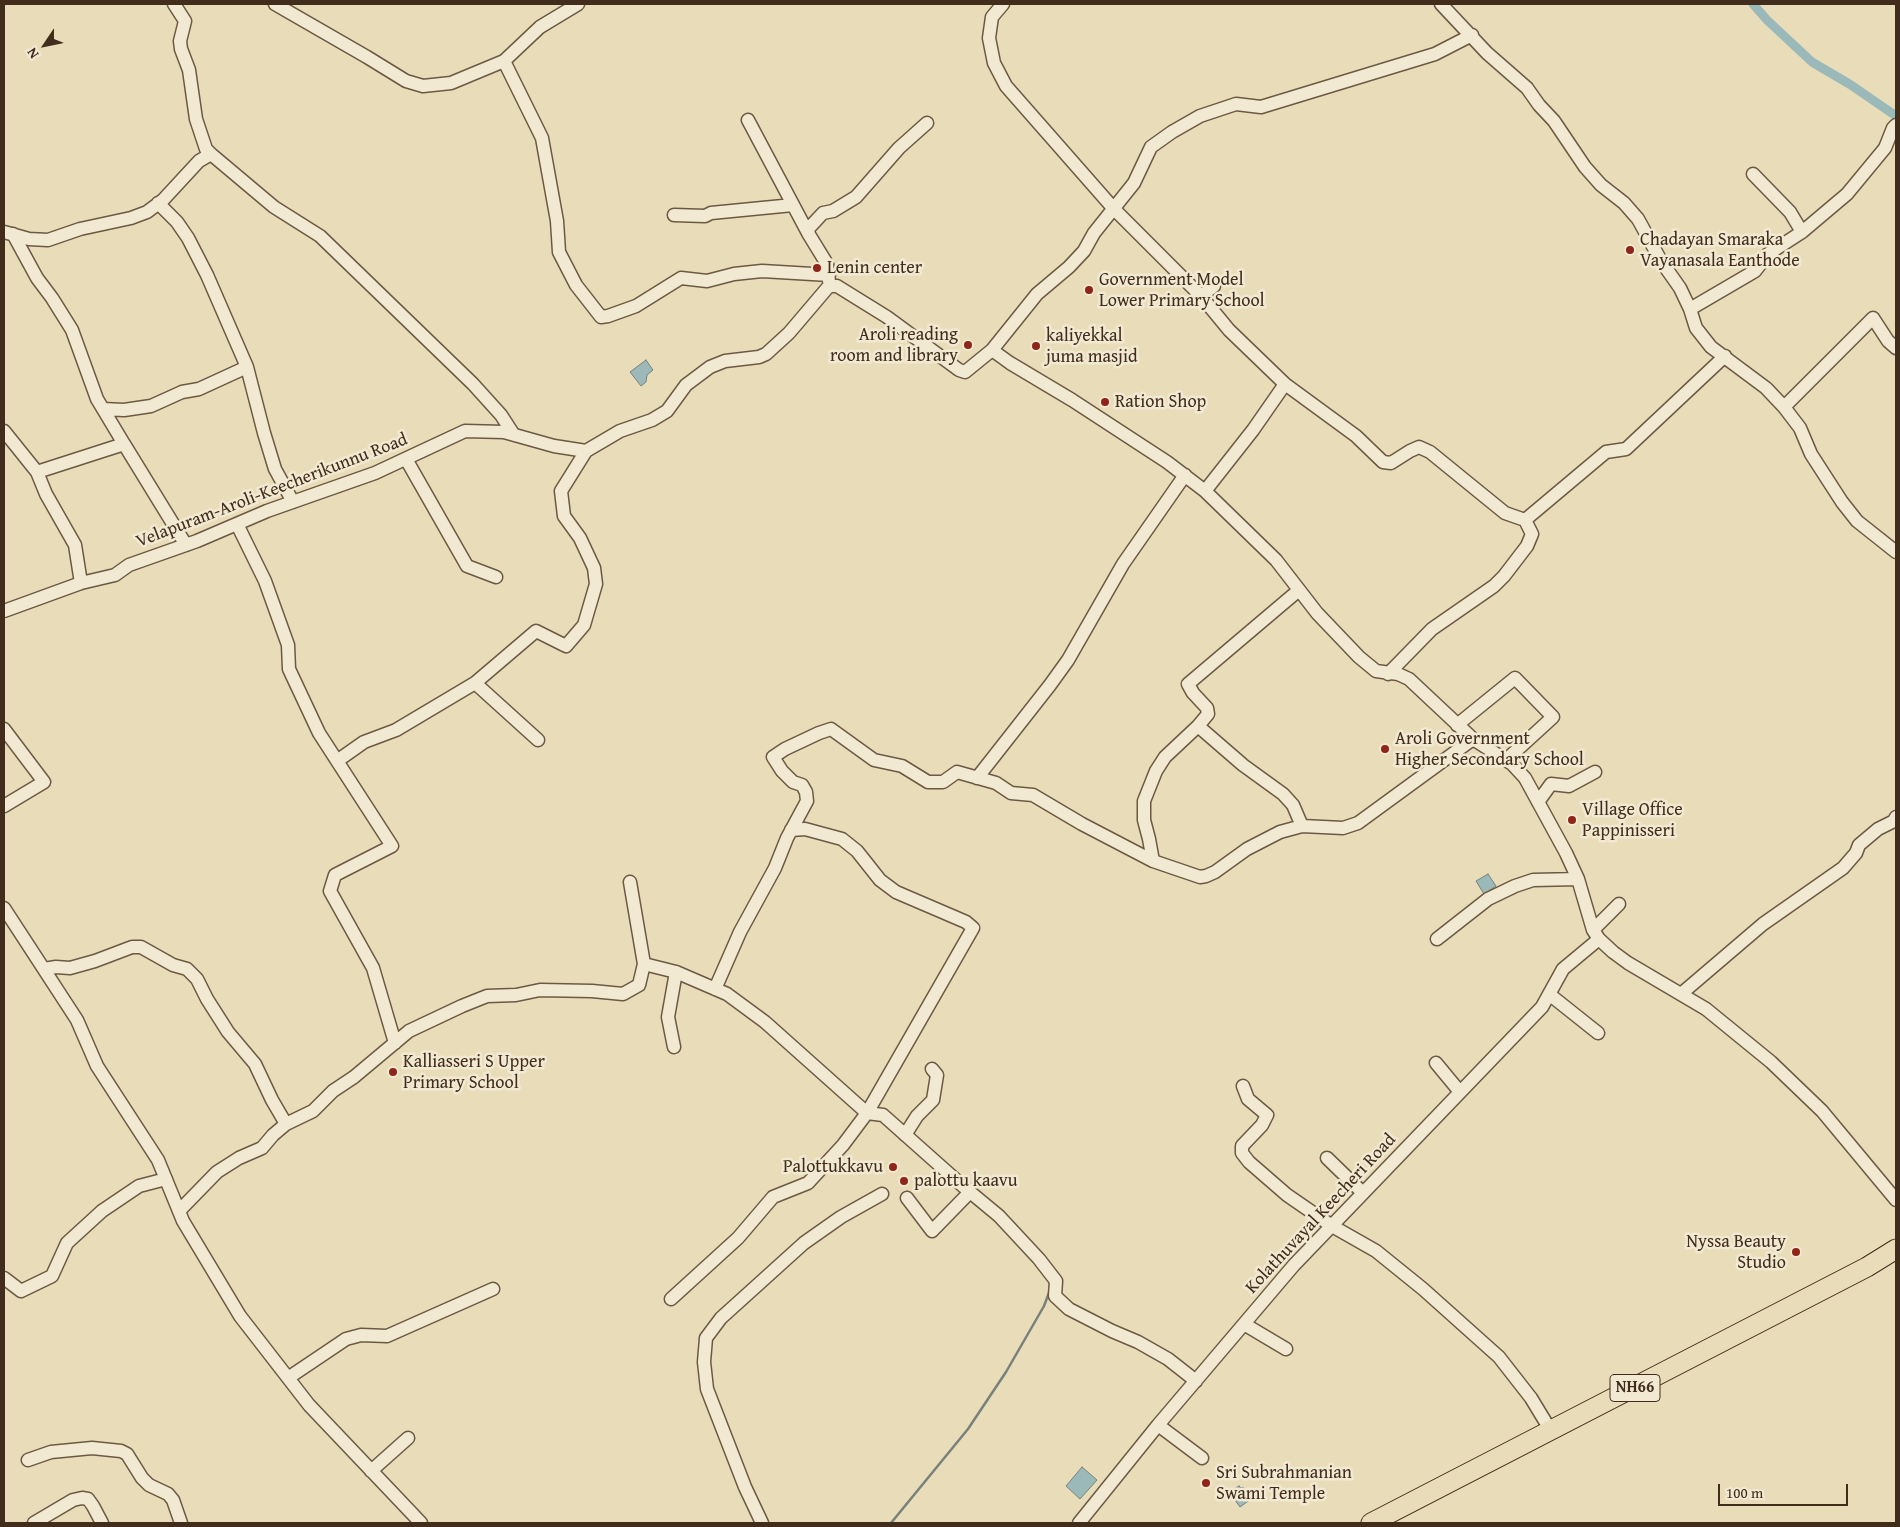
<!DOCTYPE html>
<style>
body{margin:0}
#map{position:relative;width:1900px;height:1527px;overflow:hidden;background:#e9ddb9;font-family:"Gentium Book Plus",serif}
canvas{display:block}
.frame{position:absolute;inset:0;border:5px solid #422d1c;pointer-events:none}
.north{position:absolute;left:20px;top:20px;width:50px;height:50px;-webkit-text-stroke:4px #f1e9d2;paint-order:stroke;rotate:236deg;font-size:14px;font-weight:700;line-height:20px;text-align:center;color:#422d1c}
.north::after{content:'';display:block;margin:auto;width:18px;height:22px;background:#422d1c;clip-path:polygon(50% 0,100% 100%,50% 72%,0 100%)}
.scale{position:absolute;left:1718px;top:1484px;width:130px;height:22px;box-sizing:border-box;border:2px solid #422d1c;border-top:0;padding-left:6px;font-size:15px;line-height:18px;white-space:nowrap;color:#422d1c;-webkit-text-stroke:4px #f1e9d2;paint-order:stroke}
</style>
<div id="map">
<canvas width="1900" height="1527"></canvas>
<div class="frame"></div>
<div class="north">N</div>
<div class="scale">100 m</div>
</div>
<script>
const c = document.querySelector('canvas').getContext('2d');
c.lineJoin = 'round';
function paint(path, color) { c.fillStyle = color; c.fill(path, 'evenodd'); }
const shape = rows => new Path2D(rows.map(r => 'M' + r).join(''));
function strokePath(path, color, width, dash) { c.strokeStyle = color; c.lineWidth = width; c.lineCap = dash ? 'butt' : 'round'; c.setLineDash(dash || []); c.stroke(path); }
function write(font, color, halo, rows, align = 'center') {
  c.font = font + ' "Gentium Book Plus",serif'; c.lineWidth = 5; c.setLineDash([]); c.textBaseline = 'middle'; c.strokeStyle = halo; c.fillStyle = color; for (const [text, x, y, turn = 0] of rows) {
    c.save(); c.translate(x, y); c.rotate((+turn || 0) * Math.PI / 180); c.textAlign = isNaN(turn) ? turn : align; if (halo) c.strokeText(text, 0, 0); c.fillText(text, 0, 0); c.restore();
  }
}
const water = shape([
 [646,360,653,370,647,375,646,382,641,386,630,372,646,360],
 [1488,874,1496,886,1484,894,1476,881,1488,874],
 [1082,1467,1097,1480,1080,1499,1066,1486,1082,1467],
 [1239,1486,1241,1488,1243,1487,1251,1499,1240,1507,1232,1496,1233,1494,1231,1491,1239,1486]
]);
paint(water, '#9cb9ba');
strokePath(water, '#78817b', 1);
strokePath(shape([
 [891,1523,968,1429,1006,1372,1044,1306,1050,1290]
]), '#78817b', 2.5);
strokePath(shape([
 [1753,4,1767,20,1812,62,1851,85,1896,116]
]), '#9cb9ba', 9);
const minor = shape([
 [174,4,185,21,180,41,181,49,189,70,196,119,206,149,211,154],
 [275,4,367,57,406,81,423,86,451,83,504,61,540,27,578,4],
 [1003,4,992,17,989,38,994,63,1006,86,1114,209,1201,296],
 [1441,4,1487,53,1527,88,1539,105,1554,121,1585,167,1601,185,1624,203,1638,219,1661,261,1680,288,1690,309,1696,328,1711,347,1766,388,1784,407,1800,428,1811,454,1842,502,1857,521,1896,552],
 [504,61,542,138,557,221,559,252,576,285,601,317,608,316,636,306,681,278,707,281,734,274,762,271,829,275],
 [748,120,808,233],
 [1753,174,1790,212,1802,232],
 [158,203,177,222,188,238,207,275,247,367,264,433,275,469,293,502],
 [674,215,705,216,711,213,793,205],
 [4,232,29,239,48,240,80,229,131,218,147,212,163,200,199,161,211,154,274,207,320,236,473,384,501,415,514,435],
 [13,234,37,278,52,298,72,330,97,399,124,444],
 [829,281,827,264,808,233,809,228,823,213,833,211,856,197,899,148,927,123],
 [1690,309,1755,271,1768,254,1802,232,1847,194,1885,148,1893,128,1896,125],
 [992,350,1037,294,1069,267,1084,251,1094,233,1134,183,1151,147,1172,132,1200,116,1236,104,1261,107,1435,54,1472,35],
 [1285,384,1356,436,1383,462,1391,463,1410,451,1419,447,1430,452,1505,513,1525,520,1532,534,1527,546,1504,576,1494,586,1432,629,1388,674],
 [1784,407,1873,318,1888,341,1896,348],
 [103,409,124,410,151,406,182,392,199,389,247,367],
 [4,431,37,472,124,444,186,545],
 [406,459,467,566,496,577],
 [37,472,46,494,75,545,81,583],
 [1205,491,1253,430,1285,384,1229,330,1201,296,1214,286],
 [1525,520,1606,452,1626,449,1725,356],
 [237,524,265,581,288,645,289,669,319,733,392,846,335,875,330,891,373,968,395,1043],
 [4,611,81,583,115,575,129,565,197,541,267,511,375,473,465,431,504,432,554,446,586,451,620,431,652,420,667,411,686,385,710,367,725,361,759,357,766,354,789,333,829,286,837,286,887,317,959,370,965,372,992,350,1010,363,1072,400,1167,462,1205,491,1276,560,1317,613,1359,657,1376,671,1398,674,1409,679,1473,739,1512,764,1525,778,1566,853,1578,879,1593,930,1599,939,1613,952,1628,963,1706,1009,1771,1062,1822,1111,1896,1200],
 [1457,725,1515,678,1553,717,1506,760],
 [1198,726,1243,765,1283,794,1293,805,1302,826],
 [4,729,44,782,4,806],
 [538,740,475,683,536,631,566,646,584,625,596,584,594,568,580,538,564,516,561,491,586,451],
 [337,761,364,742,396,730,475,683],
 [977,778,1050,685,1068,660,1123,564,1185,475],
 [1538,802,1551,784,1569,786,1595,772],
 [1153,861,1149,839,1144,820,1144,801,1156,771,1165,757,1198,726,1208,714,1207,708,1193,693,1188,684,1299,590],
 [630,882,644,964],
 [4,908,77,1020,97,1066,158,1160,183,1221,240,1316,309,1405,421,1523],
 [1593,930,1619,904],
 [1437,939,1488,899,1515,886,1533,880,1578,879],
 [44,969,56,967,70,968,95,961,132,947,141,947,173,965,187,969,197,979,207,999,228,1032,255,1064,272,1100,286,1124],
 [715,989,740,932,775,868,787,838,807,801,806,792,802,785,793,782,782,771,773,757,785,749,819,733,831,729,874,760,902,766,928,782,943,782,957,772,996,783,1011,793,1033,795,1082,824,1153,861,1200,877,1206,876,1215,872,1247,849,1280,832,1302,826,1343,828,1358,823,1473,739],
 [1549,994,1598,1033],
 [1681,994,1763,924,1843,868,1856,853,1859,845,1878,829,1894,821,1896,817],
 [674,1047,668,1017,676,972],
 [1436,1063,1460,1092],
 [1243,1086,1248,1099,1267,1115,1262,1125,1242,1146,1242,1153,1249,1162,1287,1195,1332,1226,1376,1251,1423,1289,1499,1357,1531,1398,1551,1431],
 [905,1135,917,1116,933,1100,937,1075,932,1069],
 [1327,1158,1363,1193],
 [907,1198,932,1231,970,1192],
 [179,1211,217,1172,239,1158,262,1148,273,1135,286,1124,313,1111,333,1091,354,1077,409,1031,462,1006,487,996,516,995,540,990,592,991,623,994,639,985,644,964,676,972,727,994,765,1022,867,1113,883,1115,964,1187,999,1216,1039,1259,1056,1281,1055,1296,1069,1309,1112,1331,1138,1342,1168,1359,1196,1381],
 [4,1278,21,1291,52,1276,67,1243,102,1211,139,1186,166,1179],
 [671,1299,738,1238,773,1197,808,1183,843,1145,867,1113,973,928,966,922,896,892,880,880,857,851,842,839,805,829,791,830],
 [1244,1324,1286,1349],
 [288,1378,346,1339,361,1335,387,1336,493,1289],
 [1158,1425,1202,1458],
 [28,1460,51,1452,92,1448,121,1451,127,1454,142,1478,149,1485,168,1494,173,1500,181,1523],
 [371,1471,408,1438],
 [34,1523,73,1500,82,1498,88,1499,93,1506,102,1523],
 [762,1523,745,1487,707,1389,704,1362,706,1338,721,1318,804,1243,841,1217,882,1194],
 [1079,1523,1158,1425,1294,1265,1542,1007,1563,969,1599,939]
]);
const highway = shape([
 [1371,1523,1867,1267,1896,1249]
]);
strokePath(minor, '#6c5943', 15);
strokePath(highway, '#422d1c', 21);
strokePath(minor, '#f1e9d2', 12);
strokePath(highway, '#e9ddb9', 19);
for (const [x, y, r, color] of [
 [1630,250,5,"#8f2418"],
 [817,268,5,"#8f2418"],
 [1089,290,5,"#8f2418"],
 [968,345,5,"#8f2418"],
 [1036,346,5,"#8f2418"],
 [1105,402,5,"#8f2418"],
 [1385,749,5,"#8f2418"],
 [1572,820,5,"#8f2418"],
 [393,1072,5,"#8f2418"],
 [893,1167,5,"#8f2418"],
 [904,1181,5,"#8f2418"],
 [1796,1252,5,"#8f2418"],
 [1206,1483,5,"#8f2418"]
]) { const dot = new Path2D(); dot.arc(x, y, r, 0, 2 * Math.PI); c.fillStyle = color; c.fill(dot); strokePath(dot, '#f1e9d2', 2); }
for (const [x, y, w] of [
 [1635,1388,50]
]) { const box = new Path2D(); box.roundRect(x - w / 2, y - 13.5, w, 27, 4); c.fillStyle = '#f1e9d2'; c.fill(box); strokePath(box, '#422d1c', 1); }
write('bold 16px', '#422d1c', null, [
 ["NH66",1635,1388]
]);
write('18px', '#422d1c', '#f1e9d2', [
 ["Chadayan Smaraka",1640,240],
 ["Vayanasala Eanthode",1640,261],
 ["Lenin center",827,268],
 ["Government Model",1099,280],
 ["Lower Primary School",1099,301],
 ["Aroli reading",958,335,"right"],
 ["room and library",958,356,"right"],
 ["kaliyekkal",1046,336],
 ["juma masjid",1046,357],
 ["Ration Shop",1115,402],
 ["Aroli Government",1395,739],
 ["Higher Secondary School",1395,760],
 ["Village Office",1582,810],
 ["Pappinisseri",1582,831],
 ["Kalliasseri S Upper",403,1062],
 ["Primary School",403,1083],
 ["Palottukkavu",883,1167,"right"],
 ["palottu kaavu",914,1181],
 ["Nyssa Beauty",1786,1242,"right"],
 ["Studio",1786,1263,"right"],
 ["Sri Subrahmanian",1216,1473],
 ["Swami Temple",1216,1494]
], 'left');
write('18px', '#422d1c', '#f1e9d2', [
 ["Velapuram-Aroli-Keecherikunnu Road",272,491,-21],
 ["Kolathuvayal Keecheri Road",1321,1214,-47]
]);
</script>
